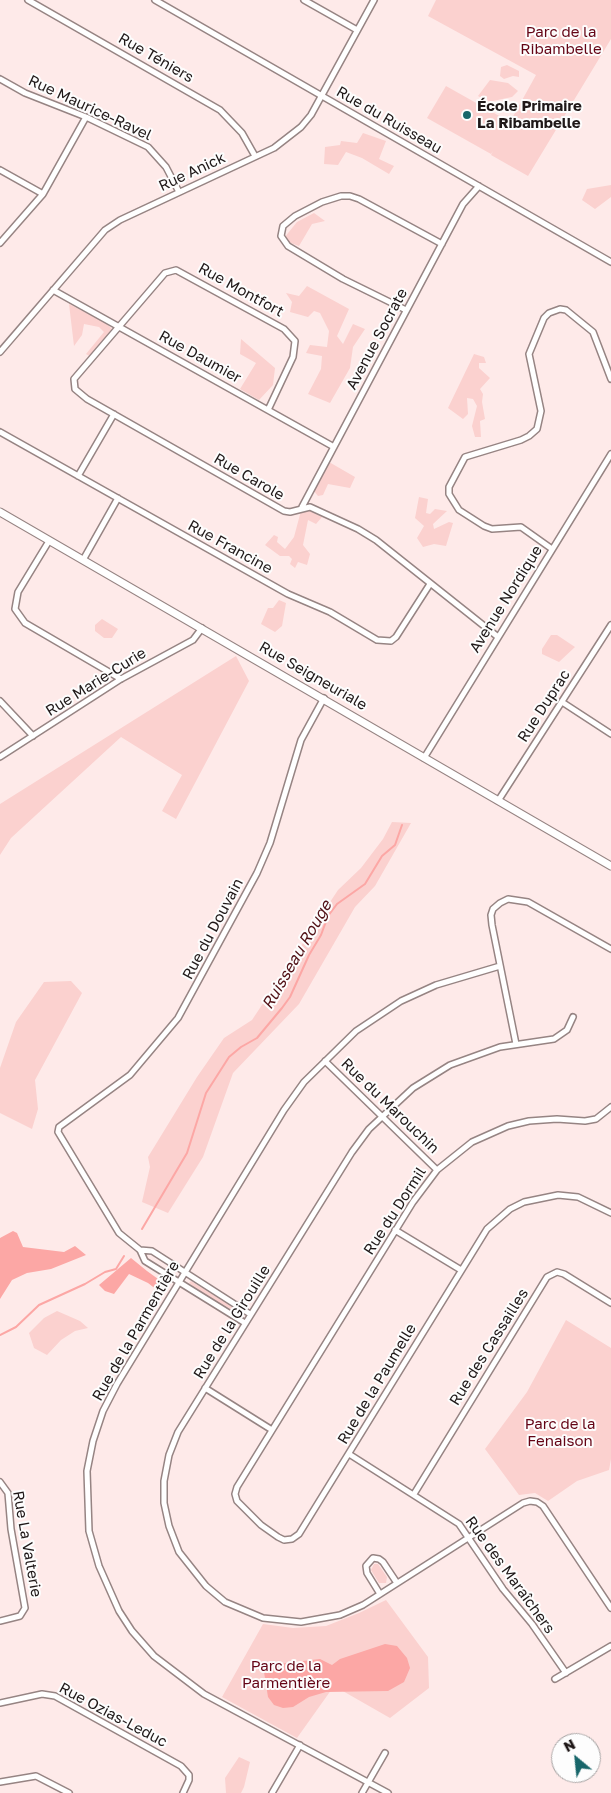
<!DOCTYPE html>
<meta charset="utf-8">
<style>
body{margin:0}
#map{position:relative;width:611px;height:1793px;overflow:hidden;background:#feeae9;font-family:"Golos Text",sans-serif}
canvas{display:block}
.north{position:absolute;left:551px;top:1733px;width:50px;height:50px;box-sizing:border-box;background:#fdfdfd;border:1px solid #a4a1a1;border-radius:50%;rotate:332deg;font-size:14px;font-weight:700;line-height:20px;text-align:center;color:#1f1818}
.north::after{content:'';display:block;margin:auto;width:18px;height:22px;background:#18666a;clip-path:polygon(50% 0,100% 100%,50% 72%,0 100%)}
</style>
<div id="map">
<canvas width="611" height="1793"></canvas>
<div class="north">N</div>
</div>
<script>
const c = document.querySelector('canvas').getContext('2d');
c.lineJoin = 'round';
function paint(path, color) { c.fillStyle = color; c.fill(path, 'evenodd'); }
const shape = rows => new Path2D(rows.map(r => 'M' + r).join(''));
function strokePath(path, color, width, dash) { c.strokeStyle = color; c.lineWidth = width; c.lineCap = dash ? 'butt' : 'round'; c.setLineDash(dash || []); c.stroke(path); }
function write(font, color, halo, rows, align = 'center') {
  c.font = font + ' "Golos Text",sans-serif'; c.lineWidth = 4; c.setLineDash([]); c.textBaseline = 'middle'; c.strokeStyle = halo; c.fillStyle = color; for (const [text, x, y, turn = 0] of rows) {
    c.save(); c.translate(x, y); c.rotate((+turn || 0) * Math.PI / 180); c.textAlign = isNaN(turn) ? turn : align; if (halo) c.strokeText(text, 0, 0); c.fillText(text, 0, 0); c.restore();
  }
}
paint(shape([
 [436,0,611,0,611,39,528,176,491,155,493,151,491,154,427,118,446,86,510,122,536,75,428,16],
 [507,65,519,71,519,77,513,76,504,79,500,76,501,67],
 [490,80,508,83,518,91,512,97,488,102,478,96],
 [363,133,386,141,379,159,394,166,389,174,362,158,346,152,338,165,324,164,325,147,340,145,341,141,357,143],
 [611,185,611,197,595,209,582,200,587,189],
 [314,213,325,221,312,224,299,246,288,242,284,238,297,222],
 [307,286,349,309,337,336,343,344,353,324,365,329,353,347,350,368,330,403,308,394,321,369,322,356,306,353,310,345,327,347,329,331,320,313,314,311,308,317,290,312,292,302,286,293,299,296],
 [69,304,106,323,112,329,113,337,93,358,86,354,104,332,99,327,84,324,82,335,74,346],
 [241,339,275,368,273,385,259,400,240,389,256,363,240,354],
 [474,354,484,357,486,363,479,363,479,368,490,378,480,389,483,394,482,402,485,419,480,421,481,437,475,437,472,426,477,406,473,399,467,398,468,414,463,419,448,408],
 [329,462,355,477,350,488,328,484,323,495,318,496,314,491],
 [419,497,428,499,426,513,430,514,435,509,447,511,433,524,434,529,449,522,453,523,446,546,434,544,423,547,417,538,424,526,415,518],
 [302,507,322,517,316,524,308,520,303,545,310,554,307,565,298,562,295,568,290,564,292,559,289,556,280,556,265,545,274,535,278,537,277,542,285,549,294,537],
 [279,600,286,603,282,626,275,632,261,624,268,608,273,608],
 [102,619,118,629,112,638,104,638,95,631,95,625],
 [551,635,557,635,575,647,559,662,542,654,542,649],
 [236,656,249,681,176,819,162,811,182,775,121,737,11,838,0,855,0,804],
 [392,822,411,823,375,886,355,907,299,1004,233,1073,203,1157,168,1213,142,1202,150,1167,148,1157,197,1077,224,1038,252,1020,338,890,361,868,383,839],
 [71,981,82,993,35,1080,38,1109,32,1129,0,1113,0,1068,16,1022,44,982],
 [191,1281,228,1304,240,1314,200,1292,189,1283],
 [57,1311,80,1321,88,1328,75,1331,61,1340,47,1355,34,1348,29,1333,44,1318],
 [566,1320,611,1348,611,1459,609,1470,577,1481,548,1501,535,1493,519,1495,485,1449,527,1392],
 [374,1564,378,1564,387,1577,386,1583,379,1583,371,1570],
 [386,1600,428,1657,429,1688,390,1718,334,1686,297,1738,222,1697,263,1624,293,1628,326,1626,359,1613],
 [239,1757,250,1762,244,1787,241,1793,226,1793,225,1778]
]), '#fbd1cf');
paint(shape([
 [13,1231,17,1233,23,1247,64,1252,75,1246,86,1255,51,1269,27,1273,12,1280,0,1299,0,1238],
 [131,1258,147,1271,165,1284,157,1290,148,1283,129,1274,114,1294,105,1291,99,1285],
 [385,1644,397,1646,407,1658,410,1668,404,1682,388,1691,326,1692,309,1697,293,1707,283,1708,274,1705,268,1697,264,1672,269,1665,320,1659,332,1665,340,1659]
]), '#fca7a5');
strokePath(shape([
 [142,1229,187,1153,206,1093,229,1057,241,1047,257,1038,282,1008,290,997,309,955,321,935,328,916,337,904,365,884,382,856,395,845,402,825],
 [0,1335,16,1327,39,1305,85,1284,105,1272,116,1269,124,1256]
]), '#fca7a5', 2);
const minor = shape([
 [28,0,220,110,242,133,255,156],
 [155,0,611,262],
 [304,0,357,30],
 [0,79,25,93,86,117,148,147,166,167,179,192],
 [0,170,43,194],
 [0,243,43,194,86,117],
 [53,290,334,447],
 [406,310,343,279,288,246,281,236,283,226,295,216,322,202,341,196,350,196,359,199,442,244],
 [0,352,105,230,120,220,274,148,301,127,311,115,374,0],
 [268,410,293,357,295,341,284,329,176,270,165,273,74,379,75,389,87,399,284,511,290,512,310,507,358,529,376,540,498,637],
 [0,432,288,594,330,612,377,640,391,641,396,637,430,584],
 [78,476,114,414],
 [302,507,463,204,479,186],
 [49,541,18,592,15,609,25,623,121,679],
 [552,549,521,527,492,529,484,526,459,510,449,494,449,487,465,457,521,440,529,436,537,429,541,411,529,354,544,318,549,313,560,309,566,310,593,332,611,379],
 [83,560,118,498],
 [0,701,33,736],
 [562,702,611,734],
 [0,757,121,679,193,640,202,628],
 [424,758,611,454],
 [498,801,611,625],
 [573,1017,567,1030,554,1039,500,1047,450,1065,413,1088,369,1129,352,1152,178,1432,169,1455,164,1481,164,1503,169,1526,179,1552,206,1586,225,1602,263,1618,301,1622,340,1615,363,1605,523,1503,530,1501,537,1502,543,1506,611,1608],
 [516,1044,492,925,491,915,493,909,500,903,508,899,528,902,611,949],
 [325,1061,437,1170],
 [611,1107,596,1119,585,1121,557,1119,529,1121,508,1126,472,1142,437,1170,413,1202,237,1487,235,1494,237,1501,261,1525,278,1537,284,1540,292,1539,299,1534,487,1229,510,1209,524,1202,558,1195,578,1197,611,1213],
 [395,1230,461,1270],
 [140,1250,152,1251,250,1314],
 [245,1323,145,1261,140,1250,119,1233,58,1132,59,1127,130,1075,178,1018,257,873,270,843,301,740,324,698],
 [205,1388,272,1430],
 [349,1454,459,1524,503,1589,532,1624,566,1673],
 [0,1482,8,1493,11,1529,25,1608,20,1616,0,1621],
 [414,1494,547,1277,557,1272,564,1274,611,1303],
 [380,1594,367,1573,366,1566,373,1558,379,1559,383,1562,397,1583],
 [555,1679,611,1646],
 [0,1703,42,1694,55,1696,181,1766,189,1775,189,1780,183,1793],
 [0,1782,36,1776,69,1793],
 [272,1793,300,1745],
 [362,1793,385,1753],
 [388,1793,204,1694,154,1656,132,1631,119,1611,99,1566,89,1531,87,1471,93,1441,103,1411,117,1384,284,1110,304,1082,356,1031,401,1001,436,985,500,966]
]);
const tertiary = shape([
 [0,512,611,866]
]);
strokePath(minor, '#968483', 8);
strokePath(tertiary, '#968483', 9);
strokePath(minor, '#fff', 5);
strokePath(tertiary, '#fff', 7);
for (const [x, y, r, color] of [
 [467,115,5,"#18666a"]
]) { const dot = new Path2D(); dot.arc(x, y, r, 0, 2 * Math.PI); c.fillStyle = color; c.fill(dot); strokePath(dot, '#fdfdfd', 2); }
write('15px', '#640415', '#fdfdfd', [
 ["Parc de la",561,32],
 ["Ribambelle",561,49],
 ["Parc de la",560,1424],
 ["Fenaison",560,1441],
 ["Parc de la",286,1666],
 ["Parmentière",286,1683]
]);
write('15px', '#1f1818', '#fdfdfd', [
 ["Rue Téniers",156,58,30],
 ["Rue Maurice-Ravel",90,108,25],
 ["Rue du Ruisseau",389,120,30],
 ["Rue Anick",192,172,-25],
 ["Rue Montfort",241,290,29],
 ["Avenue Socrate",377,339,-62],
 ["Rue Daumier",200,357,29],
 ["Rue Carole",249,477,30],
 ["Rue Francine",230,547,29],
 ["Avenue Nordique",506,599,-58],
 ["Rue Seigneuriale",313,676,30],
 ["Rue Marie-Curie",96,682,-32],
 ["Rue Duprac",544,706,-57],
 ["Rue du Douvain",213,929,-62],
 ["Rue du Marouchin",390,1106,44],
 ["Rue du Dormil",395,1211,-57],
 ["Rue de la Girouille",232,1322,-58],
 ["Rue de la Parmentière",136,1331,-60],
 ["Rue des Cassailles",489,1347,-58],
 ["Rue de la Paumelle",377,1384,-59],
 ["Rue La Valterie",27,1544,80],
 ["Rue des Maraîchers",510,1575,54],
 ["Rue Ozias-Leduc",113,1715,28]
]);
write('bold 15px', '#1f1818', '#fdfdfd', [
 ["École Primaire",477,106],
 ["La Ribambelle",477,123]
], 'left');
write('italic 16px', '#511116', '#fdfdfd', [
 ["Ruisseau Rouge",297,955,-60]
]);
</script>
